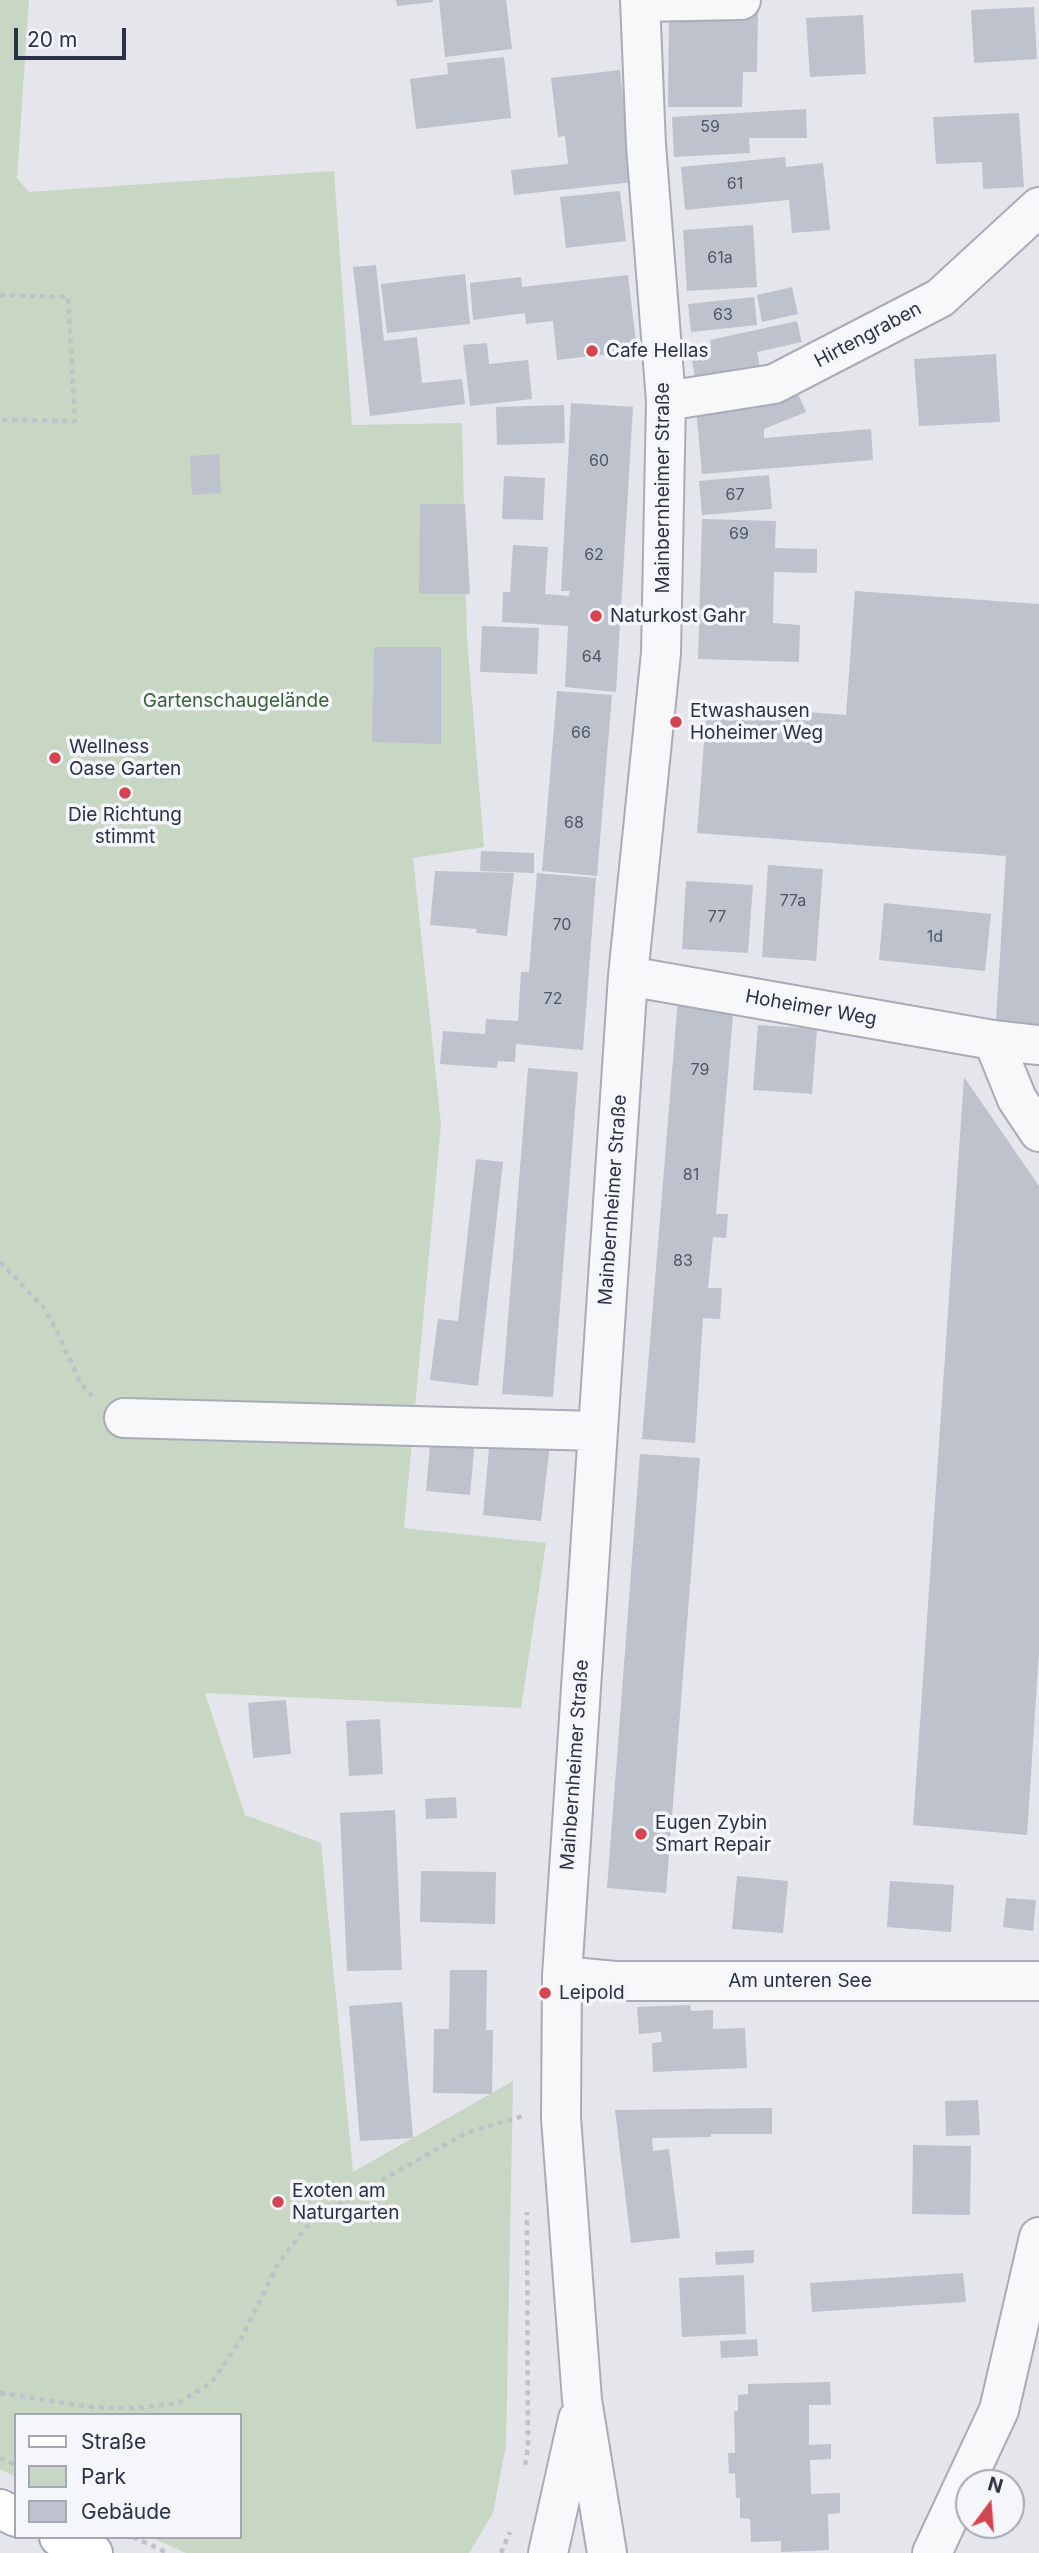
<!DOCTYPE html>
<meta charset="utf-8">
<style>
body{margin:0}
#map{position:relative;width:1039px;height:2553px;overflow:hidden;background:#e4e6ec;font-family:Inter,sans-serif}
canvas{display:block}
.legend{position:absolute;left:14px;top:2413px;width:228px;height:126px;box-sizing:border-box;background:#f4f6f9;border:2px solid #a3a8b1;margin:0;padding:9px 12px;list-style:none;font-size:21px;color:#2a3246}
.legend li{display:flex;align-items:center;gap:14px;height:35px}
.legend b{width:35px;border:2px solid #a3a8b1}
.north{position:absolute;left:955px;top:2469px;width:70px;height:70px;box-sizing:border-box;background:#f4f6f9;border:2px solid #a3a8b1;border-radius:50%;rotate:16deg;font-size:19px;font-weight:700;line-height:28px;text-align:center;color:#2a3246}
.north::after{content:'';display:block;margin:auto;width:24px;height:32px;background:#d54551;clip-path:polygon(50% 0,100% 100%,50% 72%,0 100%)}
.scale{position:absolute;left:14px;top:28px;width:112px;height:32px;box-sizing:border-box;border:4px solid #2a3246;border-top:0;padding-left:9px;font-size:21px;line-height:24px;white-space:nowrap;color:#2a3246;-webkit-text-stroke:5px #f4f6f9;paint-order:stroke}
</style>
<div id="map">
<canvas width="1039" height="2553"></canvas>
<ul class="legend">
<li><b style="height:9px;background:#fff"></b>Straße</li>
<li><b style="height:19px;background:#c8d6c4"></b>Park</li>
<li><b style="height:19px;background:#bdc2cc"></b>Gebäude</li>
</ul>
<div class="north">N</div>
<div class="scale">20 m</div>
</div>
<script>
const c = document.querySelector('canvas').getContext('2d');
c.lineJoin = 'round';
function paint(path, color) { c.fillStyle = color; c.fill(path, 'evenodd'); }
const shape = rows => new Path2D(rows.map(r => 'M' + r).join(''));
function strokePath(path, color, width, dash) { c.strokeStyle = color; c.lineWidth = width; c.lineCap = dash ? 'butt' : 'round'; c.setLineDash(dash || []); c.stroke(path); }
function write(font, color, halo, rows, align = 'center') {
  c.font = font + ' Inter,sans-serif'; c.lineWidth = 7; c.setLineDash([]); c.textBaseline = 'middle'; c.strokeStyle = halo; c.fillStyle = color; for (const [text, x, y, turn = 0] of rows) {
    c.save(); c.translate(x, y); c.rotate((+turn || 0) * Math.PI / 180); c.textAlign = isNaN(turn) ? turn : align; if (halo) c.strokeText(text, 0, 0); c.fillText(text, 0, 0); c.restore();
  }
}
paint(shape([
 [0,0,29,0,17,178,29,192,334,171,352,425,462,423,467,639,484,847,413,858,441,1124,404,1528,546,1543,521,1708,205,1693,245,1815,321,1843,353,2172,513,2081,506,2445,493,2513,469,2553,186,2553,151,2537,240,2537,240,2415,16,2415,16,2477,0,2469]
]), '#c8d6c4');
paint(shape([
 [396,0,433,0,433,2,397,6],
 [439,0,506,0,512,49,445,57],
 [1034,7,1037,59,974,63,971,10],
 [669,11,758,11,757,72,743,72,742,107,668,107],
 [863,15,866,74,810,77,806,18],
 [504,57,511,118,416,129,410,79,448,74,447,63],
 [620,70,633,182,514,195,511,170,568,164,565,136,558,137,551,78],
 [806,109,807,138,749,138,750,153,674,157,672,117],
 [1019,113,1024,187,983,189,982,162,936,164,933,117],
 [785,157,786,167,823,163,830,230,792,233,789,200,685,210,681,167],
 [620,191,626,241,566,248,560,197],
 [753,225,757,287,687,291,683,230],
 [376,265,384,341,417,337,422,383,462,379,465,404,370,416,353,267],
 [465,274,470,324,387,333,381,284],
 [628,275,637,351,557,360,553,321,526,324,525,313,473,320,470,283,521,277,522,287],
 [792,287,798,314,762,322,757,295],
 [754,297,757,325,691,332,688,304],
 [797,321,802,342,757,352,761,373,697,387,690,351,711,346,710,340],
 [487,343,489,364,528,360,532,399,470,406,463,345],
 [996,354,1000,422,919,426,914,359],
 [795,387,806,412,764,429,764,438,871,429,873,460,702,474,696,408],
 [571,403,633,407,616,692,565,687,568,626,502,622,503,592,510,592,513,545,548,547,545,594,569,596,570,591,561,591],
 [564,405,565,443,497,445,496,407],
 [219,454,221,493,192,495,190,456],
 [769,475,772,509,702,515,699,481],
 [504,476,545,478,543,520,502,519],
 [420,504,465,504,470,594,419,594],
 [702,519,776,521,775,548,817,549,817,573,774,572,773,623,800,625,799,662,698,659],
 [855,591,1039,604,1039,1025,996,1021,1006,856,697,833,707,704,846,715],
 [482,626,539,628,537,674,480,672],
 [374,647,441,647,441,744,372,742],
 [557,691,612,695,597,876,542,871],
 [481,851,534,853,534,873,480,871],
 [768,865,823,869,816,961,762,957],
 [435,871,514,873,507,936,476,933,477,929,430,925],
 [537,873,596,878,583,1050,516,1044,515,1062,498,1061,497,1068,440,1064,443,1031,485,1034,486,1019,518,1021,521,972,529,972],
 [686,881,753,885,748,953,682,949],
 [884,903,991,914,985,971,879,960],
 [678,998,734,1003,716,1214,728,1214,726,1238,713,1237,708,1288,722,1288,720,1319,703,1318,695,1443,642,1439],
 [758,1025,817,1029,812,1094,753,1090],
 [528,1068,578,1072,553,1397,502,1394],
 [964,1077,1039,1186,1039,1652,1027,1835,913,1825],
 [476,1159,503,1162,478,1386,430,1380,438,1319,458,1321],
 [431,1435,475,1439,470,1495,426,1491],
 [490,1438,550,1444,541,1521,483,1515],
 [640,1454,700,1458,666,1893,607,1888],
 [286,1700,291,1754,253,1758,248,1703],
 [380,1719,383,1774,349,1776,346,1721],
 [456,1797,457,1818,426,1819,425,1799],
 [395,1810,402,1970,347,1971,340,1813],
 [421,1871,496,1872,495,1924,420,1922],
 [737,1876,788,1881,783,1933,732,1929],
 [890,1881,954,1885,951,1932,887,1927],
 [1006,1898,1036,1900,1033,1931,1003,1927],
 [450,1970,487,1970,486,2030,493,2030,492,2094,433,2093,434,2029,449,2029],
 [402,2002,413,2138,360,2141,349,2006],
 [690,2005,691,2011,713,2010,713,2029,745,2028,747,2068,653,2072,652,2043,662,2042,661,2032,639,2034,637,2007],
 [978,2100,980,2135,946,2136,945,2101],
 [772,2108,772,2134,711,2134,711,2137,652,2138,653,2151,669,2149,680,2238,631,2243,615,2110],
 [913,2145,971,2146,970,2215,912,2214],
 [754,2250,754,2263,716,2265,715,2252],
 [963,2273,966,2302,812,2312,810,2283],
 [744,2275,746,2334,682,2337,679,2278],
 [757,2339,758,2356,721,2358,720,2341],
 [830,2382,831,2405,809,2405,809,2445,831,2444,831,2459,810,2460,811,2494,840,2493,840,2513,828,2514,829,2550,781,2552,781,2541,751,2542,750,2519,740,2518,740,2498,736,2498,735,2473,729,2474,728,2453,735,2453,734,2411,738,2411,738,2395,748,2394,748,2384]
]), '#bdc2cc');
const minor = shape([
 [640,2,741,0],
 [666,401,774,384,940,298,1039,207],
 [628,976,993,1040,1039,1045],
 [993,1040,1017,1099,1039,1132],
 [124,1418,596,1431],
 [562,1976,615,1981,1039,1981],
 [548,2553,578,2419],
 [607,2553,582,2400,561,2118,562,1976,628,976,661,653,666,401,646,145,640,0],
 [932,2553,999,2410,1039,2237]
]);
const major = shape([
 [0,2509,16,2517],
 [59,2537,93,2553]
]);
strokePath(minor, '#a8acb7', 42);
strokePath(major, '#a2aab9', 42);
strokePath(shape([
 [0,295,68,297,75,421,0,420],
 [0,1262,45,1309,60,1338,81,1384,94,1398],
 [0,2393,90,2407,138,2408,178,2403,212,2382,241,2339,278,2264,305,2228,341,2203,466,2133,523,2116],
 [0,2458,16,2465],
 [525,2465,528,2448,527,2212],
 [133,2537,168,2553],
 [501,2553,510,2532]
]), '#bec1c8', 4.5, [5, 5]);
strokePath(minor, '#f7f8fa', 38);
strokePath(major, '#fff', 38);
for (const [x, y, r, color] of [
 [592,351,7,"#d54551"],
 [596,616,7,"#d54551"],
 [676,722,7,"#d54551"],
 [55,758,7,"#d54551"],
 [125,793,7,"#d54551"],
 [641,1834,7,"#d54551"],
 [545,1993,7,"#d54551"],
 [278,2202,7,"#d54551"]
]) { const dot = new Path2D(); dot.arc(x, y, r, 0, 2 * Math.PI); c.fillStyle = color; c.fill(dot); strokePath(dot, '#f4f6f9', 2.5); }
write('16px', '#4f5668', null, [
 ["59",710,127],
 ["61",735,184],
 ["61a",720,258],
 ["63",723,315],
 ["60",599,461],
 ["67",735,495],
 ["69",739,534],
 ["62",594,555],
 ["64",592,657],
 ["66",581,733],
 ["68",574,823],
 ["77a",793,901],
 ["77",717,917],
 ["70",562,925],
 ["1d",935,937],
 ["72",553,999],
 ["79",700,1070],
 ["81",691,1175],
 ["83",683,1261]
]);
write('19px', '#2a3246', '#f4f6f9', [
 ["Hirtengraben",868,335,-28],
 ["Mainbernheimer Straße",663,488,-90],
 ["Hoheimer Weg",811,1008,10],
 ["Mainbernheimer Straße",613,1200,-86],
 ["Mainbernheimer Straße",575,1765,-86],
 ["Am unteren See",800,1981]
]);
write('19px', '#2a3246', '#f4f6f9', [
 ["Cafe Hellas",606,351],
 ["Naturkost Gahr",610,616],
 ["Etwashausen",690,711],
 ["Hoheimer Weg",690,733],
 ["Wellness",69,747],
 ["Oase Garten",69,769],
 ["Die Richtung",125,815,"center"],
 ["stimmt",125,837,"center"],
 ["Eugen Zybin",655,1823],
 ["Smart Repair",655,1845],
 ["Leipold",559,1993],
 ["Exoten am",292,2191],
 ["Naturgarten",292,2213]
], 'left');
write('19px', '#3c6237', '#f4f6f9', [
 ["Gartenschaugelände",236,701]
]);
</script>
